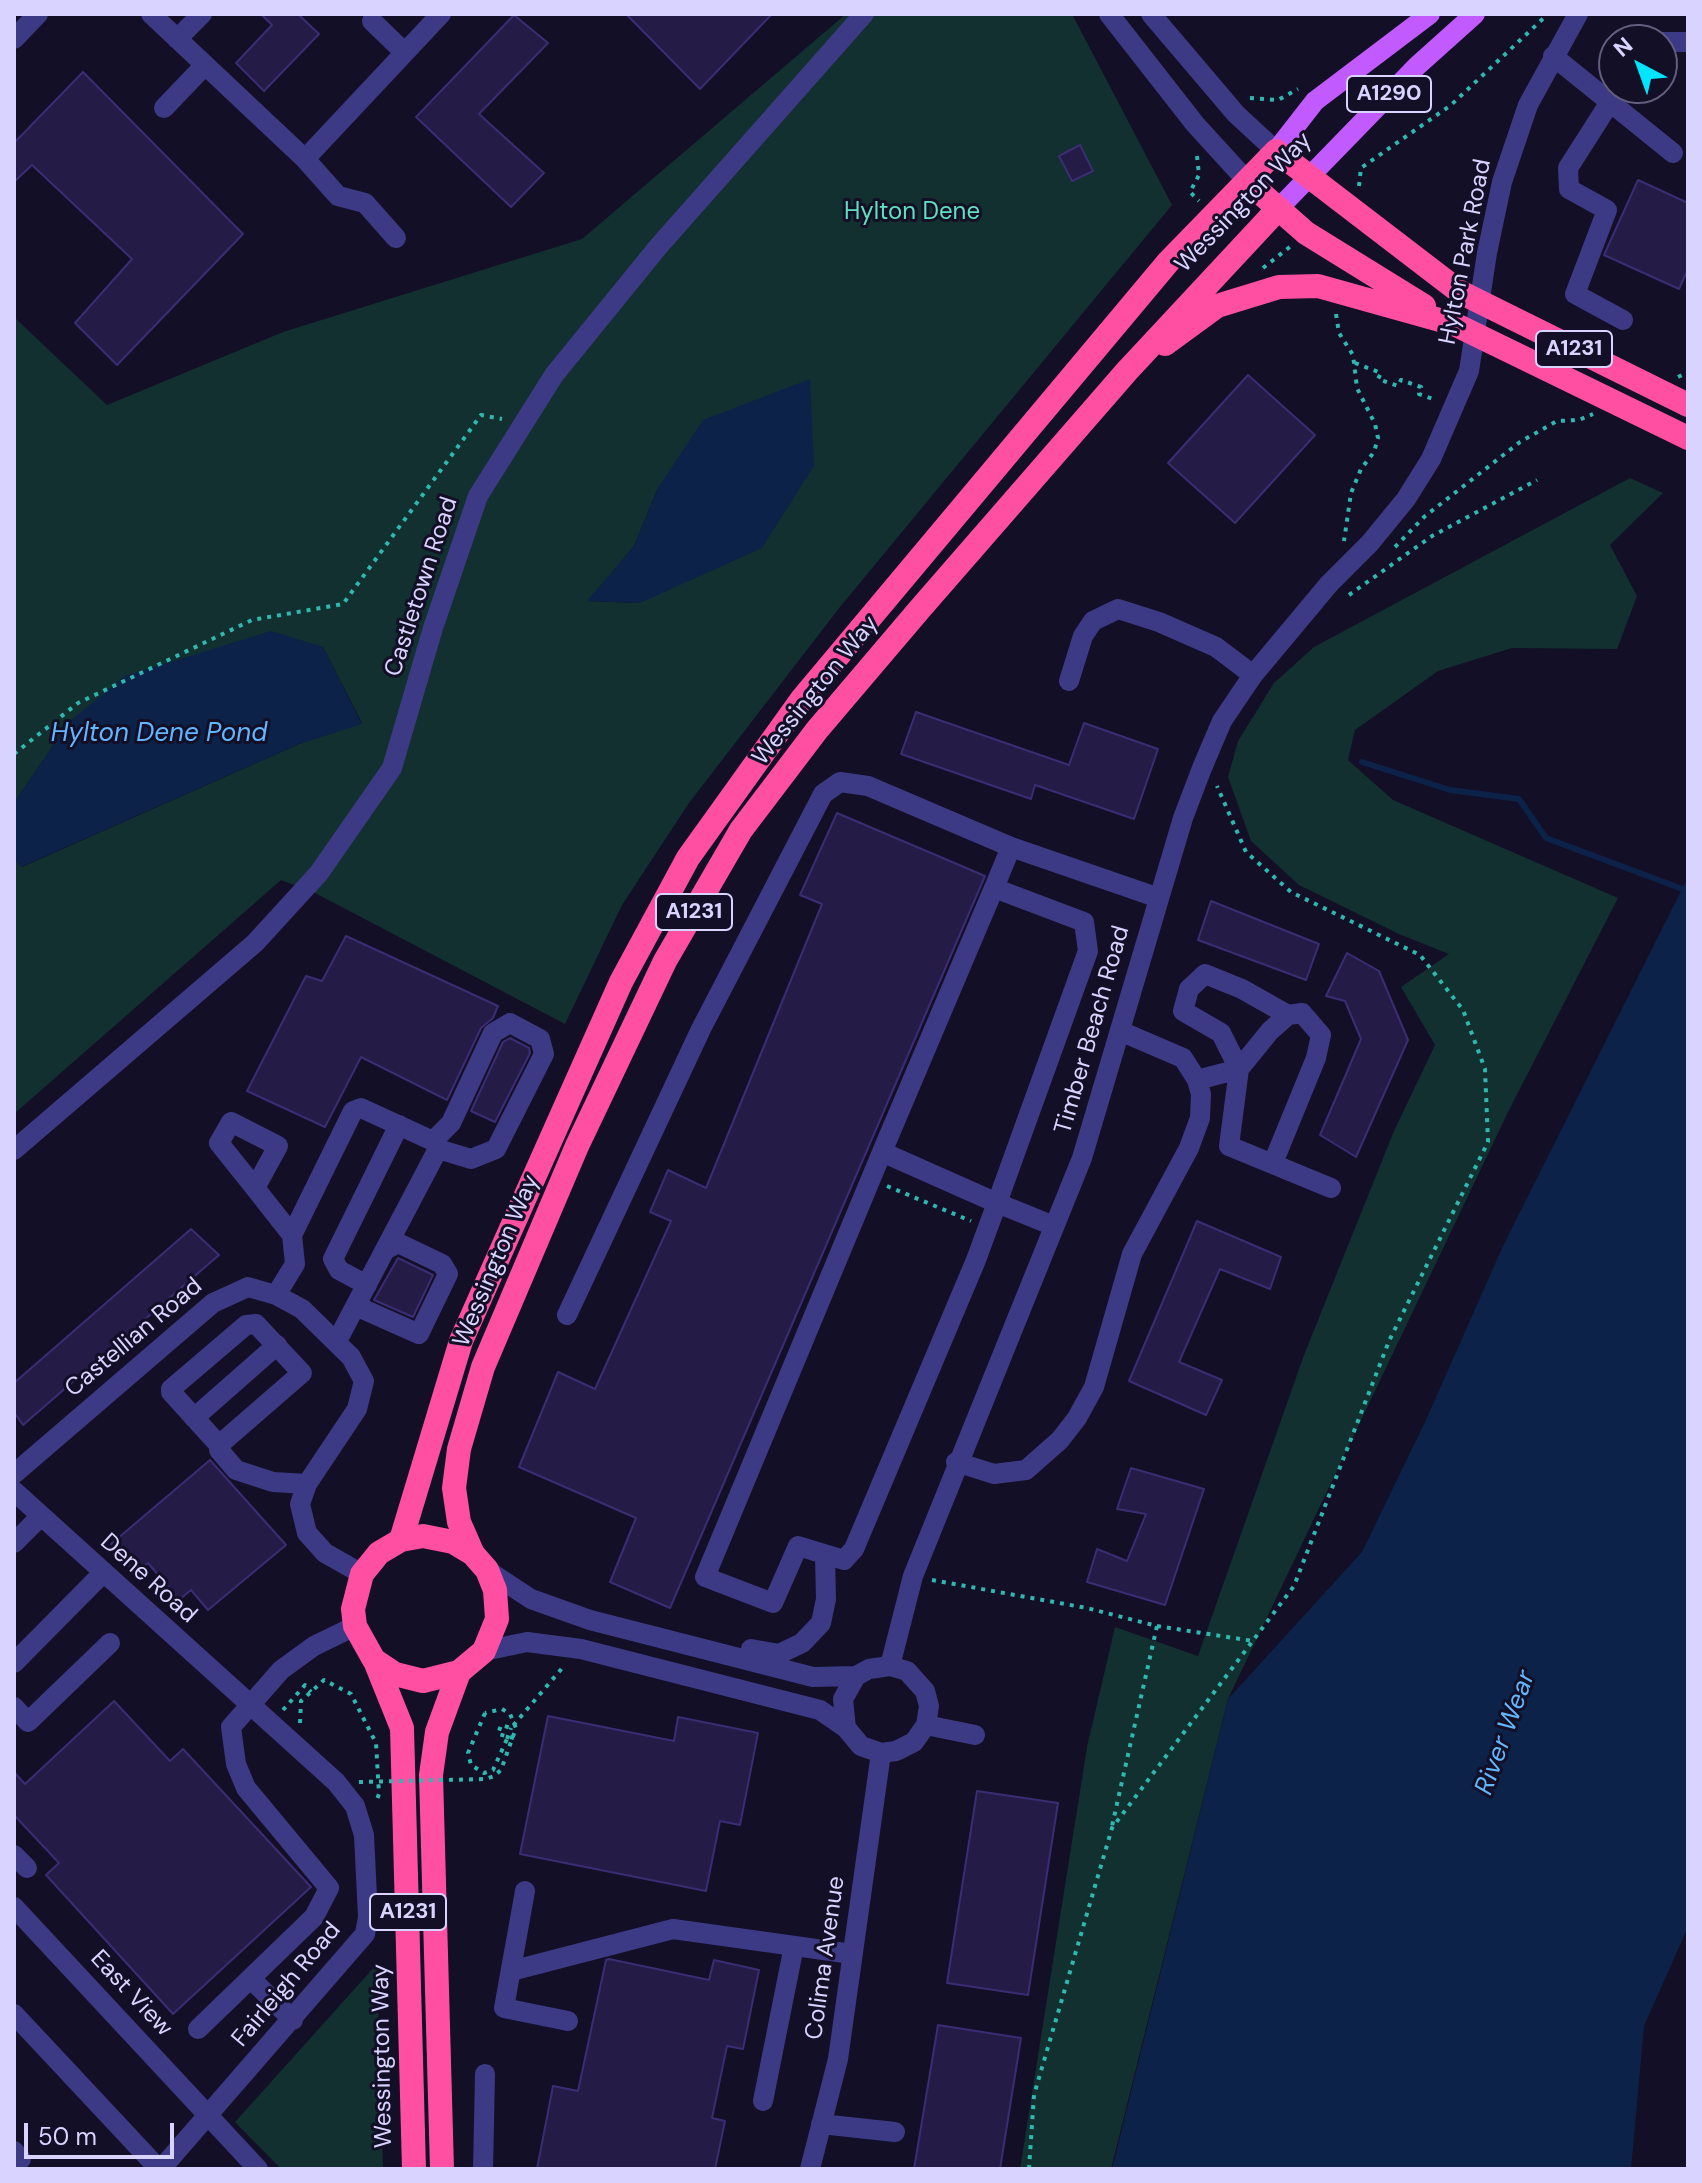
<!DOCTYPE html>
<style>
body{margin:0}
#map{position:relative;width:1702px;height:2183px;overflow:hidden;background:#130f26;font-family:"DM Sans",sans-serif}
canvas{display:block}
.frame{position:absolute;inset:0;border:16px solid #d9d4ff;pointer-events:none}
.north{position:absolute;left:1598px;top:24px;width:80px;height:80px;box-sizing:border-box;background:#130f26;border:2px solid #625e7d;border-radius:50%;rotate:319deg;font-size:22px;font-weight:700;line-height:32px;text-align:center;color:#d9d4ff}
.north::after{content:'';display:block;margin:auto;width:28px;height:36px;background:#00e5ff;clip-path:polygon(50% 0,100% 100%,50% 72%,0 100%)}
.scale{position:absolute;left:24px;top:2123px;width:150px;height:36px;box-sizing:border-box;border:4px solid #d9d4ff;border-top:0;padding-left:10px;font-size:24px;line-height:28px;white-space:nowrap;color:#d9d4ff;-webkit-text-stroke:6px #130f26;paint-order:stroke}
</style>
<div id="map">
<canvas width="1702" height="2183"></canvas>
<div class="frame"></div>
<div class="north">N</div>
<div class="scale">50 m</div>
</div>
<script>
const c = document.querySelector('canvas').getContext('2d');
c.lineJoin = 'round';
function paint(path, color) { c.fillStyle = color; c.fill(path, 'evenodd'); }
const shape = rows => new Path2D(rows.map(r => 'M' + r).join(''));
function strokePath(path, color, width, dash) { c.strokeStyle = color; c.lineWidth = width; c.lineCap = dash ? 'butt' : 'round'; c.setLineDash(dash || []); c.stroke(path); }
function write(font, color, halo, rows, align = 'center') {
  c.font = font + ' "DM Sans",sans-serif'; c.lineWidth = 6; c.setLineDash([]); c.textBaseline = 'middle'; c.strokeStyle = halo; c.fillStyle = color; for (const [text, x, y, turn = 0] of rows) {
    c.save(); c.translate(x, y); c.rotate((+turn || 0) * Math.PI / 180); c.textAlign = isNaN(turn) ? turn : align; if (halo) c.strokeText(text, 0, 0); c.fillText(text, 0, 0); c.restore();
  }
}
paint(shape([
 [846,14,1072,14,1172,205,840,607,689,803,622,905,565,1024,315,893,281,880,14,1114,14,859,22,867,299,744,362,723,323,647,70,721,14,803,14,317,107,405,283,332,582,239],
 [658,488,640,603,588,601,634,546],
 [1630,478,1663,493,1610,545,1637,596,1617,649,1512,648,1438,671,1355,730,1348,760,1393,800,1618,898,1509,1110,1228,1699,1111,2169,1020,2169,1087,1747,1115,1627,1198,1656,1304,1355,1394,1131,1435,1045,1401,987,1449,954,1399,934,1299,885,1251,841,1228,777,1238,741,1274,683,1314,647],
 [377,1964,383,2169,281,2169,235,2122]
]), '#12302f');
paint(shape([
 [810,379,814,466,762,548,640,603,587,601,634,546,658,488,703,420],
 [271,631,323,647,362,724,299,744,21,867,14,859,14,803,70,721,125,676],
 [1688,877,1688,1927,1644,2026,1631,2169,1112,2169,1228,1699,1362,1552,1425,1422,1503,1246]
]), '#0c2248');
strokePath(shape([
 [1362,762,1450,790,1519,799,1546,838,1688,891]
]), '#0c2248', 6);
const building = shape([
 [261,14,298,14,319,34,264,91,236,63,272,25,261,14],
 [626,14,772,14,700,89,626,14],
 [514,15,548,43,479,114,544,173,511,207,416,117,514,15],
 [83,72,243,234,117,365,75,323,132,259,32,165,14,182,14,143,83,72],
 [1080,145,1093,171,1072,181,1059,156,1080,145],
 [1638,180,1688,203,1688,269,1679,289,1604,255,1638,180],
 [1248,375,1315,435,1235,523,1168,463,1248,375],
 [916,712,1069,765,1084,723,1158,749,1134,819,1035,785,1031,799,901,754,916,712],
 [837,813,985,876,670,1608,610,1582,636,1518,519,1467,558,1372,595,1389,671,1221,650,1212,668,1170,706,1188,822,904,800,895,837,813],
 [1211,901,1319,944,1306,980,1198,940,1211,901],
 [346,936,498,1006,493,1018,481,1028,447,1100,361,1057,325,1127,247,1091,306,976,322,981,346,936],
 [1347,953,1379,971,1408,1040,1356,1157,1320,1135,1361,1039,1345,1001,1326,996,1347,953],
 [510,1038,529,1048,530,1053,495,1122,471,1111,503,1042,510,1038],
 [1197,1221,1281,1257,1270,1289,1220,1269,1179,1362,1222,1380,1206,1415,1129,1381,1197,1221],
 [191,1229,219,1255,23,1425,14,1412,14,1383,191,1229],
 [398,1258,433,1275,413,1317,374,1300,398,1258],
 [210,1460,286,1545,208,1610,191,1590,179,1600,148,1563,135,1573,111,1544,210,1460],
 [1131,1468,1204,1489,1165,1605,1087,1582,1097,1549,1127,1561,1146,1514,1117,1509,1131,1468],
 [114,1701,170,1761,183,1749,311,1887,173,2014,46,1875,59,1863,14,1815,14,1772,25,1784,114,1701],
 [548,1716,674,1741,678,1717,758,1733,740,1825,720,1821,706,1891,520,1854,548,1716],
 [977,1791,1058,1803,1028,1995,947,1983,977,1791],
 [609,1959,709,1980,714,1960,759,1970,743,2049,727,2046,712,2118,725,2121,715,2169,537,2169,553,2086,578,2091,606,1960,609,1959],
 [938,2025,1021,2038,1000,2169,914,2169,938,2025]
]);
paint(building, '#241b47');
strokePath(building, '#3b2d73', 2);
strokePath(shape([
 [1250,98,1278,100,1298,89],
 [1197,156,1199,175,1190,192,1199,201],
 [1359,186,1361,168,1451,105,1548,14],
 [1263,268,1291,246],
 [1336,314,1339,333,1353,355,1357,388,1375,424,1378,438,1374,452,1361,469,1351,493,1344,541],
 [1355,363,1381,373,1378,379,1398,386,1401,380,1421,387,1419,394,1436,400],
 [1678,377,1688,372],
 [1395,547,1424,517,1520,442,1557,421,1579,420,1593,414],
 [1349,595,1432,536,1537,480],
 [14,754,78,703,252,620,343,604,481,415,502,419],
 [887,1186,971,1221],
 [932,1580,1087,1608,1157,1626,1112,1826],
 [1157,1626,1253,1641],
 [283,1710,305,1685,311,1692],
 [485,1713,468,1753,471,1765,484,1773,493,1770,507,1739],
 [300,1723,301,1701,324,1680,351,1694,376,1743,379,1794,376,1802],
 [514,1738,498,1734,501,1725,511,1728,564,1666],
 [1029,2169,1034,2095,1112,1828,1294,1586,1389,1341,1488,1142,1485,1069,1463,1010,1420,955,1291,892,1246,852,1217,786]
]), '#2fb8b0', 4, [4, 6]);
strokePath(shape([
 [151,14,305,159,441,14],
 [1109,14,1195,124,1247,181],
 [1151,14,1236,114,1276,151],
 [372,21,404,52],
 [14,39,38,14],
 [177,39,202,14],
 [1662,42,1688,42],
 [1553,56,1673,153],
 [1619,88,1568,168,1569,189,1607,210,1575,294,1623,320],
 [164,108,205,65],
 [305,159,338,196,365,203,396,238],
 [1069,681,1083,636,1093,621,1118,609,1159,622,1216,647,1253,675],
 [994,888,1011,847,1159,898],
 [1288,1015,1242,989,1205,974,1189,989,1183,1011,1221,1033,1239,1069,1229,1146,1331,1188],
 [1197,1080,1239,1069,1270,1031,1288,1015,1302,1013,1321,1035,1316,1058,1273,1163],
 [433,1141,451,1123,493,1033,510,1023,540,1039,544,1054,496,1149,471,1159,438,1149],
 [14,1150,255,943,319,873,392,768,433,628,478,496,554,375,658,247,864,14],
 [882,1152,705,1577,773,1603,798,1546,844,1560,854,1549,976,1260,997,1203,1088,951,1084,922,994,888,882,1152,997,1203,1054,1226],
 [255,1188,278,1146,231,1122,219,1143,255,1188,292,1235,295,1264,276,1295],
 [292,1235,353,1111,361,1108,433,1141,438,1149,337,1341],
 [367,1285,339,1270,333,1259,399,1125],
 [356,1306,419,1334,448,1274,442,1264,398,1243,387,1249],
 [567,1315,701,1029,823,794,840,782,868,786,1011,847],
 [194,1418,277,1345],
 [219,1445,171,1392,171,1389,246,1325,256,1324,302,1373,219,1445,219,1450,236,1470,273,1482,307,1484],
 [956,1462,994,1474,1026,1470,1060,1440,1077,1418,1094,1387,1132,1254,1189,1148,1200,1118,1201,1094,1197,1080,1183,1058,1120,1031],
 [14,1474,213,1303,248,1287,276,1295,302,1309,351,1357,364,1381,357,1409,307,1484,300,1504,307,1533,325,1553,362,1574],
 [14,1491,336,1782,355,1806,364,1835,368,1917,365,1934,161,2169],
 [14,1543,40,1517],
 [487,1570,531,1599,590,1620,813,1677,856,1676],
 [751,1649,779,1654,802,1643,821,1623,826,1599,825,1556],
 [484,1651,527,1642,581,1649,820,1710,846,1728,861,1746,881,1753,896,1751,914,1742,926,1725,929,1706,925,1691,907,1671,890,1666,869,1669,856,1676,843,1699,846,1728],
 [14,1663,102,1574],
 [890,1666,913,1576,1082,1158,1183,818,1202,768,1222,721,1253,675,1329,584,1370,543,1406,499,1431,459,1469,371,1487,253,1502,182,1528,105,1578,14],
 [14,1707,28,1722,110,1643],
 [926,1725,975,1735],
 [14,1855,27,1868],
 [525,1891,504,2008,568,2021],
 [14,1907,258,2169],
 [511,1971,673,1929,852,1954],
 [251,1979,293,2020],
 [14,2014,159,2169],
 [198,2029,314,1917,329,1888,246,1788,236,1764,231,1727,281,1670,314,1646,355,1626],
 [763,2101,794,1946],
 [821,2124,895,2132],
 [14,2151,21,2159,14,2166],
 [483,2169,485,2074],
 [810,2169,838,2059,881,1753]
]), '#3d3a85', 20);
strokePath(shape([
 [1276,151,1315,101,1430,14],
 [1278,209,1417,66,1475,14]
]), '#c25bff', 20);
strokePath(shape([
 [1247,181,1306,233,1424,306],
 [1165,344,1217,306,1279,287,1318,286,1454,324],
 [401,1540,461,1341,621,982,688,858,802,699,1169,261,1276,151,1460,292],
 [473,1554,453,1542,423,1536,401,1540,379,1553,362,1574,353,1609,355,1626,374,1660,395,1674,423,1681,459,1672,484,1651,497,1619,495,1590,487,1570,473,1554,459,1522,454,1488,459,1449,483,1367,577,1146,665,961,741,830,817,730,919,610,1127,371,1278,209],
 [375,1661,402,1728,414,2169],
 [442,2169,431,1775,437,1732,459,1672]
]), '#ff4fa3', 24);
strokePath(shape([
 [507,1739,511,1728],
 [359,1782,486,1779,494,1776,501,1770,516,1728,510,1714,502,1709,485,1713]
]), '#2fb8b0', 4, [4, 6]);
strokePath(shape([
 [1460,292,1688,405],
 [1454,324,1688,438]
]), '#ff4fa3', 24);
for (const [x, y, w] of [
 [1389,94,84],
 [1574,349,76],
 [694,912,76],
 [408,1912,76]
]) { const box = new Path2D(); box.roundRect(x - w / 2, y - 18, w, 36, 6); c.fillStyle = '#130f26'; c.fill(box); strokePath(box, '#d9d4ff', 2); }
write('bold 22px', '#d9d4ff', null, [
 ["A1290",1389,94],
 ["A1231",1574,349],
 ["A1231",694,912],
 ["A1231",408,1912]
]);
write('24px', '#d9d4ff', '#130f26', [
 ["Wessington Way",1244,203,-46],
 ["Hylton Park Road",1466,252,-79],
 ["Castletown Road",422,587,-72],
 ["Wessington Way",816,691,-51],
 ["Timber Beach Road",1093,1030,-74],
 ["Wessington Way",497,1261,-67],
 ["Castellian Road",134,1338,-40],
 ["Dene Road",148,1579,42],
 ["Colima Avenue",826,1958,-82],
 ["Fairleigh Road",287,1985,-50],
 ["East View",131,1994,47],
 ["Wessington Way",383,2056,-91]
]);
write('24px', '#5fe0c0', '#130f26', [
 ["Hylton Dene",912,213]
]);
write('italic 26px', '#62b6ff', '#130f26', [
 ["Hylton Dene Pond",159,734],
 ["River Wear",1506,1733,-70]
]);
</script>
